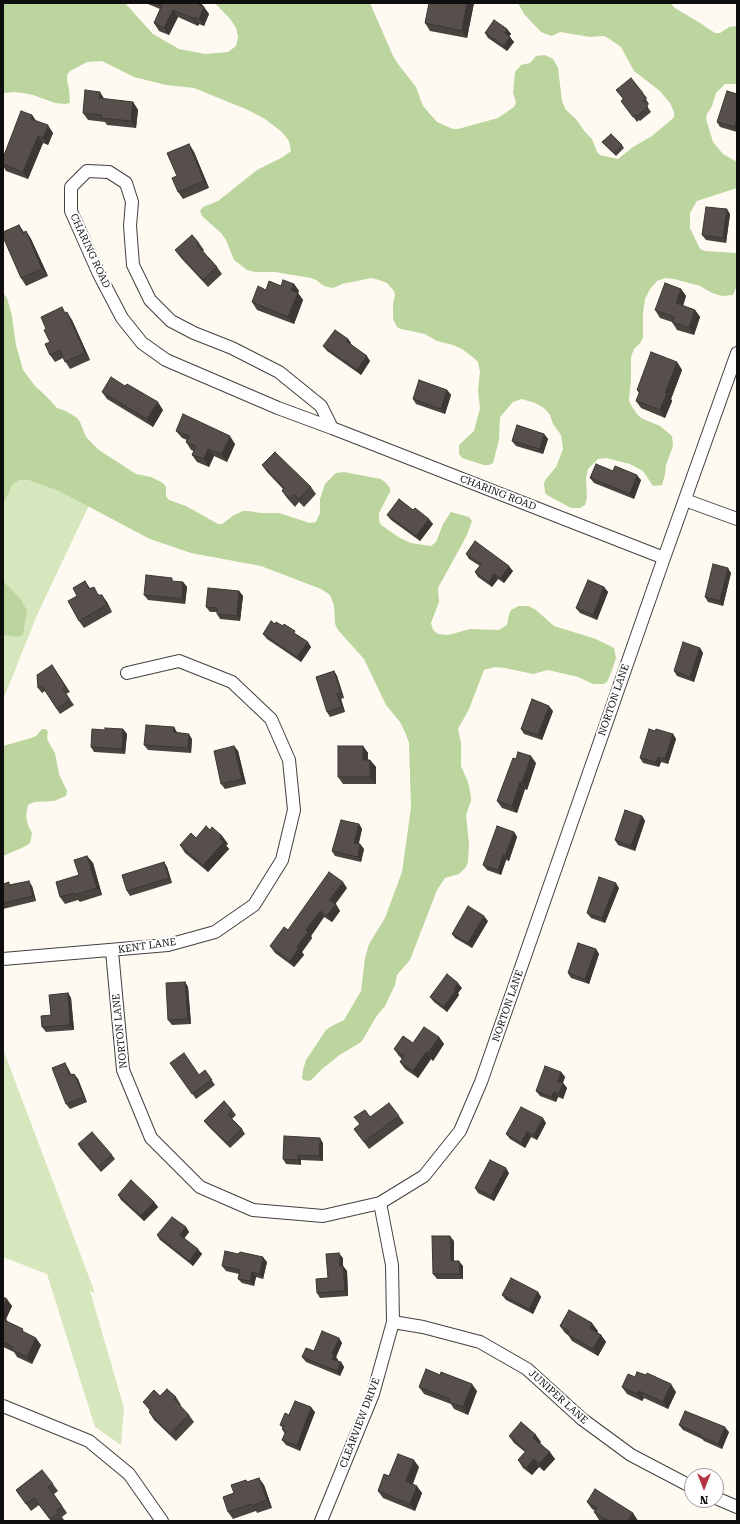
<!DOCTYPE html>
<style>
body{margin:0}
#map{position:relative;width:740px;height:1524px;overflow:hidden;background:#fefaf1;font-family:"Roboto Serif",serif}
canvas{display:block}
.frame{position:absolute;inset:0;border:4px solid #0e0e0e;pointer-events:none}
.north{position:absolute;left:684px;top:1468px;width:40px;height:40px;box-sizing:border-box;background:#fff;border:1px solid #9f9f9f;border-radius:50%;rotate:180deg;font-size:11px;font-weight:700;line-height:16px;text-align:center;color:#0e0e0e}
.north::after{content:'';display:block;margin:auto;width:14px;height:18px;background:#b23245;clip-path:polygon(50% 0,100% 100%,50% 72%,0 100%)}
</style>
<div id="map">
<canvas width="740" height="1524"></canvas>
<div class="frame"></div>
<div class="north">N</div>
</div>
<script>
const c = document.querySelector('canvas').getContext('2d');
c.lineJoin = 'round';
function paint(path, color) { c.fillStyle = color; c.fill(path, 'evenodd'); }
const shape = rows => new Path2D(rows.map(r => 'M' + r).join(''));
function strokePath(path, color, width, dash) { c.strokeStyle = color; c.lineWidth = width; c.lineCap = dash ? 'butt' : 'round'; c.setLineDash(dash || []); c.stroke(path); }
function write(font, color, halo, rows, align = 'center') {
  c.font = font + ' "Roboto Serif",serif'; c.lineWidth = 4; c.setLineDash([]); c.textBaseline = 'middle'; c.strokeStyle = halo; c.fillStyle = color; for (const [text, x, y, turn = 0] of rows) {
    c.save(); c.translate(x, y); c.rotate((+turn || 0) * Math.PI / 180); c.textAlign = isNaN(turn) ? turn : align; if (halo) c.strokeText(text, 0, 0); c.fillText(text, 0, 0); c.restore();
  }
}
paint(shape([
 [3,329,9,443,100,482,37,615,3,700],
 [3,1049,95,1293,90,1291,124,1408,121,1445,95,1427,47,1274,3,1257]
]), '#d6e6bd');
paint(shape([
 [3,3,125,3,153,34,179,49,205,54,228,52,236,46,238,37,236,28,231,20,215,3,370,3,393,56,398,64,416,87,423,106,437,122,453,129,458,129,498,118,514,107,516,102,513,93,515,72,521,65,530,63,536,56,545,55,553,59,558,68,562,101,566,110,576,119,585,132,592,139,597,152,600,155,618,159,633,147,652,136,671,120,674,117,674,112,670,103,660,91,634,71,621,47,608,38,604,36,590,37,560,32,552,36,546,34,541,32,524,14,518,3,670,3,675,8,700,23,715,33,720,33,729,27,737,26,737,84,725,84,716,93,712,106,707,114,706,119,713,142,723,154,737,162,737,188,697,201,690,213,690,228,700,249,705,251,737,253,737,285,733,295,722,296,712,293,700,286,674,279,665,278,657,281,650,289,645,299,643,313,643,337,641,342,634,349,631,357,631,380,629,400,631,405,637,414,641,418,660,426,672,436,673,446,666,465,665,475,662,485,653,486,643,471,630,464,606,458,598,459,588,469,586,478,587,498,585,505,580,508,571,508,547,495,545,493,544,483,546,479,556,467,563,449,561,435,553,424,550,415,544,408,535,403,522,399,513,402,500,417,499,440,493,463,489,465,484,465,462,458,459,454,459,445,474,431,480,408,478,391,480,372,478,362,474,358,462,349,453,345,437,341,425,334,401,329,397,327,393,319,393,304,395,295,394,291,387,283,379,280,371,278,357,281,342,284,333,288,324,286,316,280,311,278,275,272,255,272,247,270,234,260,226,240,221,233,202,216,200,211,203,207,218,201,257,170,283,157,291,151,289,141,282,132,265,119,248,110,194,88,166,85,134,77,102,61,87,62,70,71,67,75,67,80,69,89,70,103,65,104,55,103,33,95,23,93,14,92,3,93],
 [3,293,7,298,12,316,16,345,23,370,35,386,46,396,57,408,66,411,77,418,80,422,86,437,99,450,136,474,151,477,163,483,166,487,166,496,169,500,186,506,218,524,222,524,234,515,243,511,248,511,261,513,279,513,310,523,316,522,320,513,320,499,325,484,336,473,344,472,381,479,385,482,390,488,390,492,379,513,379,521,381,525,400,538,411,543,431,546,436,542,443,524,451,512,469,517,472,521,467,535,438,588,439,602,431,623,433,630,438,634,448,635,470,629,499,630,507,625,509,614,511,610,519,606,529,606,536,610,554,626,596,639,614,648,616,658,611,673,607,682,603,684,593,684,578,677,548,670,533,674,505,668,495,667,484,670,469,709,458,729,461,743,461,766,468,782,471,797,471,801,466,815,469,844,468,862,466,867,459,874,445,878,437,890,410,960,397,975,395,985,385,1006,376,1017,362,1041,358,1044,341,1054,322,1069,311,1080,307,1081,302,1079,303,1070,306,1060,326,1030,330,1027,344,1020,361,991,365,958,369,944,385,918,402,872,411,808,409,743,405,732,400,722,386,705,364,659,338,630,335,624,334,605,330,595,321,589,261,566,191,553,150,539,59,491,29,480,19,480,12,485,8,495,3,503],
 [3,581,20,598,27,611,23,634,19,637,3,635],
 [42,729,46,729,48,732,47,737,48,741,55,753,59,774,67,791,66,796,54,801,34,802,28,805,26,816,28,825,32,833,30,843,24,847,3,856,3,746,31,738,36,736]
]), '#bcd59e');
const street = shape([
 [87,171,109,172,126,183,132,202,130,226,133,265,150,300,171,321,194,333,232,348,279,372,321,406,332,428,278,408,166,360,142,343,122,318,99,274,71,211,71,187,87,171],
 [332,428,664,558],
 [685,500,737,519],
 [112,951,123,1070,151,1138,200,1187,253,1210,323,1216,380,1203,424,1176,460,1131,481,1082,664,558,737,353],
 [3,959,168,945,215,932,254,905,282,860,294,810,289,760,271,719,232,682,179,661,127,673],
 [393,1322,423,1327,480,1342,527,1369,582,1419,631,1455,692,1487],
 [3,1406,89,1441,129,1474,162,1521],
 [716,1498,737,1507],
 [321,1521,373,1394,393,1322,392,1265,380,1203]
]);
strokePath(street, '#414141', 14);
strokePath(street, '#fff', 12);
paint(shape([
 [147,3,201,3,209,14,204,26,199,24,198,26,178,17,169,35,159,31,154,23,160,9,148,4],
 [474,3,467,38,430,31,425,23],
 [507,29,511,34,509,36,514,42,507,51,488,38,485,33],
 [616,90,643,93,647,98,646,99,649,104,647,106,651,112,640,121,639,120,637,122,621,101,623,99],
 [737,94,737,132,720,127,717,122],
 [105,99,133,102,138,110,136,128,107,125,105,122,88,120,83,113],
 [32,115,36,121,53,133,48,145,43,143,28,179,6,171,3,166,3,158],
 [602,142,622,145,624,148,616,156],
 [189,144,194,152,209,188,183,199,178,192,177,176],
 [730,214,726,243,706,240,702,235],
 [19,225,24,232,26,231,31,239,48,276,26,286,21,278],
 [199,243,204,250,203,251,217,267,222,274,208,287,181,258,175,250],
 [294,284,299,291,298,293,303,300,294,324,257,310,252,302,266,290],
 [681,289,686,296,683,306,695,310,700,317,694,335,677,330,672,322,660,318,655,310],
 [66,313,72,320,90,360,70,369,63,358,55,362,50,355,50,342,46,329],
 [348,339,351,343,350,344,370,361,361,375,327,351,323,346],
 [677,362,682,370,671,399,672,401,665,418,641,408,636,401,639,393,637,390],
 [447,390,451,395,445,414,416,404,413,399],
 [102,392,163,410,153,427,107,399],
 [176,431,235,444,227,462,214,456,209,467,197,462,192,455,194,451,191,450,186,442,187,440,182,438],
 [544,434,548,439,543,454,516,446,512,441],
 [262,465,311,487,316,494,304,507,299,502,295,507,287,498,282,491,283,489,267,472],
 [613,471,641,480,634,499,594,483,590,478],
 [413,510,433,524,420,541,391,520,387,515],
 [466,554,513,571,504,583,498,579,492,587,478,577,475,572,480,566,469,559],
 [731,573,723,606,708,602,705,597],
 [85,581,90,588,99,595,107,602,112,612,84,628,79,621,77,596],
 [174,582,183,582,187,587,185,604,148,600,144,595],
 [604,587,608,592,597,620,580,613,576,608],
 [239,591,243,596,240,621,220,619,217,614,217,612,210,612,206,607],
 [275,624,299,636,311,647,301,662,267,639,263,634],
 [700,648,703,653,694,682,677,676,674,671],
 [52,665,70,692,66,694,74,705,60,714,45,691,42,693,38,688],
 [334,671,337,676,344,698,341,699,345,712,330,717,327,712],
 [553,711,542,740,524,734,521,729],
 [174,727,177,733,192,739,191,753,148,750,144,745],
 [123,729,127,734,125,754,94,752,91,747,105,730],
 [655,731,673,734,676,739,668,764,661,762,659,767,643,763,640,758],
 [234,746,238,751,246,784,225,789,221,784],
 [363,746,368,753,368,760,370,760,376,767,376,784,343,784,338,777],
 [536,763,527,790,525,789,517,813,502,808,497,801],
 [642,816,645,821,635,851,618,845,615,840],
 [359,824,362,829,358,844,360,844,364,849,361,862,335,856,332,851],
 [210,830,222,836,228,844,226,845,229,849,208,872,185,853,180,845,196,838],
 [514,832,517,837,509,861,506,860,501,875,487,870,483,865],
 [87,856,93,863,102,895,80,902,78,900,65,904,60,897,79,875],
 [164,862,167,867,172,883,130,896,127,891],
 [3,884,10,885,32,886,36,901,3,909],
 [347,888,335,904,340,911,332,922,324,917,311,936,312,938,302,952,304,955,294,967,275,953,270,946,288,930],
 [619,888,605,923,591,918,587,913],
 [488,921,472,948,455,938,452,934],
 [596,949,599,954,589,984,571,978,568,973],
 [185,982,188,987,191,1024,172,1025,168,1020],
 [462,988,458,993,459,995,447,1012,434,1002,430,997],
 [68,993,71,998,74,1030,46,1032,42,1027,51,1015],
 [439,1037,444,1044,433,1061,431,1059,418,1078,405,1069,400,1062,402,1059,399,1056,394,1049,413,1043],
 [170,1063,199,1075,205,1070,215,1085,196,1099],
 [68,1068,71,1075,74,1074,78,1079,87,1102,70,1109,66,1104],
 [561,1072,565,1077,563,1083,567,1088,563,1099,558,1097,556,1102,540,1096,536,1091],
 [232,1110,236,1115,232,1119,242,1129,245,1134,230,1148,208,1126,204,1121],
 [399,1116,404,1123,369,1149,354,1129,370,1117],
 [546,1123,537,1140,531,1137,525,1148,510,1139,506,1134],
 [323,1143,323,1161,301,1160,301,1165,286,1164,283,1159],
 [78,1144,112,1155,115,1159,101,1172,81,1149],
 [509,1173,494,1201,478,1193,475,1188],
 [118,1195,154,1202,158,1207,144,1221,121,1200],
 [186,1227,189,1232,184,1238,202,1254,193,1266,160,1240,157,1235],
 [454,1241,454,1261,463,1266,463,1279,437,1279,433,1274],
 [343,1258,343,1266,347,1271,348,1296,320,1298,317,1293],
 [267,1262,263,1279,256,1277,254,1286,242,1283,238,1279,239,1274,226,1271,222,1266],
 [538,1292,541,1297,533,1314,506,1300,502,1295],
 [3,1297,12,1306,6,1319,7,1321,26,1333,41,1345,32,1364,17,1357,14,1352,3,1347],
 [560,1326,598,1331,597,1332,601,1335,606,1342,598,1356,572,1341,568,1335,565,1333],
 [339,1338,342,1343,336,1357,338,1360,337,1361,341,1362,344,1367,340,1376,306,1362,302,1357],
 [635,1377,676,1392,668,1409,644,1398,642,1401,627,1394,622,1387],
 [419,1387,477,1391,468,1415,454,1409,451,1404,424,1394],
 [160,1396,176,1397,181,1405,180,1406,189,1415,194,1422,176,1441,154,1420,149,1412,150,1411,143,1402],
 [315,1412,300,1451,286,1445,282,1440,285,1434,282,1429,283,1428,280,1425,289,1415],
 [679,1425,729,1432,722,1449,704,1441,702,1439,683,1430],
 [509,1436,541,1442,540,1443,555,1459,544,1471,539,1467,532,1475,523,1468,518,1460,525,1452,514,1443],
 [419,1467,413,1484,422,1493,415,1511,383,1498,378,1491,389,1476],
 [248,1482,264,1485,272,1508,257,1513,256,1511,233,1519,228,1512,234,1493],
 [53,1484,58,1491,54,1494,67,1513,62,1517,64,1520,63,1521,51,1521,39,1505,31,1511,16,1490],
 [587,1502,633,1513,638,1521,601,1521,599,1520,594,1512,595,1511,592,1509]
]), '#4a4440');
paint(shape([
 [200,3,201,3,209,14,204,26,199,19,199,5],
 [467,3,474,3,467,38,462,31],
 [173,10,178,17,169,35,164,28],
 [193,17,199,24,198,26,193,18],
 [507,29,511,34,508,38,505,33],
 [510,37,514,42,507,51,504,46],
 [100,92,105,100,99,98],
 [133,102,138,110,136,128,131,121],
 [32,115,37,122,31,119],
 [737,120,737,131,735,127],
 [48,125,53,133,48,145,43,138],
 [38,136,43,143,28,179,23,172],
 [189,144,194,152,209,188,204,181],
 [727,209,730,214,726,243,723,238],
 [26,231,31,239,48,276,42,269],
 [294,284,299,291,298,293,303,300,294,324,288,317,291,290],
 [681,289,686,296,681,311,676,303],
 [695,310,700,317,694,335,689,328],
 [67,312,72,320,90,360,85,353],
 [348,339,351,343,349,346,346,341],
 [367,356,370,361,361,375,357,370],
 [677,362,682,370,671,399,672,401,665,418,660,410,665,393],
 [447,390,451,395,445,414,441,409],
 [158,402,163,410,153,427,147,419],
 [544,434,548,439,543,454,540,449],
 [230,436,235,444,227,462,222,454],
 [208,449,214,456,209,467,204,459],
 [637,475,641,480,634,499,630,494],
 [429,519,433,524,420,541,416,536],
 [509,566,513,571,504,583,501,578],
 [728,568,731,573,723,606,720,601],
 [494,574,498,579,492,587,489,582],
 [183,582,187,587,185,604,182,599],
 [604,587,608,592,597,620,593,615],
 [239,591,243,596,240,621,237,616],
 [102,595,107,602,112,612,107,605],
 [308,642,311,647,301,662,297,657],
 [700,648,703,653,694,682,690,677],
 [334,671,337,676,344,698,341,693],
 [337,694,341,699,345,712,342,707],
 [549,706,553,711,542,740,538,735],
 [174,727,177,732,177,737,173,732],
 [123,729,127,734,125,754,122,749],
 [189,734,192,739,191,753,188,748],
 [673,734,676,739,668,764,665,759],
 [234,746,238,751,246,784,242,779],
 [363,746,368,753,368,767,363,760],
 [531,756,536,763,527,790,522,783],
 [658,757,661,762,659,767,656,762],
 [370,760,376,767,376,784,370,777],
 [520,782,525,789,517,813,512,806],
 [642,816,645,821,635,851,631,846],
 [359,824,362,829,358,848,354,843],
 [514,832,517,837,509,861,505,856],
 [222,836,228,844,226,845,229,849,208,872,203,865],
 [360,844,364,849,361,862,358,857],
 [503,855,506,860,501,875,498,870],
 [87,856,93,863,102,895,97,888],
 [164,862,167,867,172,883,169,878],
 [29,881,32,886,36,901,33,896],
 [343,882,347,888,334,906,329,900],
 [616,883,619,888,605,923,602,918],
 [336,904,340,911,332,922,327,916],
 [320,911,324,917,311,936,312,938,302,952,304,955,294,967,290,961,306,930],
 [484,916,488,921,472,948,468,943],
 [596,949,599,954,589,984,585,979],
 [185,982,188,987,191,1024,188,1019],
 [458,983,462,988,458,993,459,995,447,1012,444,1007,454,989],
 [68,993,71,998,74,1030,70,1025],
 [439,1037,444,1044,433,1061,428,1053],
 [426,1052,431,1059,418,1078,413,1071],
 [65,1063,68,1068,74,1080,70,1075],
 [561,1072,565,1077,561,1087,558,1082],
 [74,1074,78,1079,87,1102,84,1097],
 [563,1083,567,1088,563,1099,559,1094],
 [554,1092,558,1097,556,1102,552,1097],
 [543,1118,546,1123,537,1140,534,1135],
 [527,1132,531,1137,525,1148,521,1143],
 [320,1138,323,1143,323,1161,319,1156],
 [298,1155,301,1160,301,1165,298,1160],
 [506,1168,509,1173,494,1201,491,1196],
 [154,1202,158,1207,144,1221,141,1216],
 [186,1227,189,1232,183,1240,180,1235],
 [450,1236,454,1241,454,1266,451,1261],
 [198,1249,202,1254,193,1266,189,1261],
 [339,1253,343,1258,343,1269,343,1266,347,1271,348,1296,345,1291,340,1266],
 [263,1257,267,1262,263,1279,260,1274],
 [459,1261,463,1266,463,1279,460,1274],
 [252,1272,256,1277,254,1286,250,1281],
 [538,1292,541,1297,533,1314,529,1309],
 [7,1299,12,1306,6,1319,10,1325,3,1321,3,1308],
 [592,1323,598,1331,595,1336,590,1329],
 [601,1335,606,1342,598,1356,593,1349],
 [36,1338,41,1345,32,1364,27,1357],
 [339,1338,342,1343,336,1357,338,1360,336,1364,332,1359,332,1354],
 [341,1362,344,1367,340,1376,337,1371],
 [472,1384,477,1391,468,1415,463,1407],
 [671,1384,676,1392,668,1409,663,1402],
 [639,1391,644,1398,642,1401,637,1394],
 [311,1407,315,1412,300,1451,297,1446],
 [725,1427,729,1432,722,1449,718,1444],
 [536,1435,541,1442,538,1445,533,1438],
 [550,1452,555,1459,544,1471,539,1464],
 [534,1459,539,1467,532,1475,526,1468],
 [414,1460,419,1467,411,1488,406,1481],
 [259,1478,264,1485,272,1508,267,1500],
 [417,1486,422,1493,415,1511,410,1504],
 [633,1513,638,1521,628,1521]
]), '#3c3734');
const building = shape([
 [157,3,200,3,199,5,204,7,199,19,193,17,193,18,173,10,164,28,154,23,162,5,157,3],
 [429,3,467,3,462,31,425,23,429,3],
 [494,20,507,29,505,33,510,37,504,46,485,33,494,20],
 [631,78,643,93,642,94,646,99,643,101,648,107,637,116,636,115,633,117,621,101,624,99,616,90,631,78],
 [85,90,100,92,99,98,133,102,131,121,101,118,102,115,83,113,85,90],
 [727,91,737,94,737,120,735,127,717,122,727,91],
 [21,111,32,115,31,119,48,125,43,138,38,136,23,172,3,164,3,158,21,111],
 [611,134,622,145,614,153,602,142,611,134],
 [189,144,204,181,178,192,172,178,177,176,167,153,189,144],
 [706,207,727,209,723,238,702,235,706,207],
 [19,225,23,233,26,231,42,269,21,278,3,237,3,232,19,225],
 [192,235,199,243,197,245,217,267,203,280,175,250,192,235],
 [283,280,294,284,291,290,298,293,288,317,252,302,258,286,266,290,269,281,281,286,283,280],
 [665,283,681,289,676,303,695,310,689,328,672,322,674,317,655,310,665,283],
 [62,307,65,313,67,312,85,353,65,362,60,350,50,355,45,344,50,342,44,330,46,329,41,317,62,307],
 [335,330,348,339,346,341,367,356,357,370,323,346,335,330],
 [651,352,677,362,665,393,667,393,660,410,636,401,640,391,637,390,651,352],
 [111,377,125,386,127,384,158,402,147,419,102,392,111,377],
 [419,380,447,390,441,409,413,399,419,380],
 [183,414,230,436,222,454,208,449,204,459,192,455,196,446,186,442,189,436,176,431,183,414],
 [517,425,544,434,540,449,512,441,517,425],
 [275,452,311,487,299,499,294,495,290,499,282,491,284,488,262,465,275,452],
 [596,464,613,471,615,466,637,475,630,494,590,478,596,464],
 [399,499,413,510,415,508,429,519,416,536,387,515,399,499],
 [475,541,509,566,501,578,494,574,489,582,475,572,481,564,466,554,475,541],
 [713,564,728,568,720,601,705,597,713,564],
 [146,575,172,578,172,581,183,582,182,599,144,595,146,575],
 [588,580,604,587,593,615,576,608,588,580],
 [85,581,89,589,94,587,98,595,102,595,107,605,79,621,68,601,77,596,73,588,85,581],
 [208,588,239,591,237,616,217,614,217,608,206,607,208,588],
 [271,621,275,624,276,622,283,626,284,624,295,631,294,633,308,642,297,657,263,634,271,621],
 [683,642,700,648,690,677,674,671,683,642],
 [52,665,66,687,63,689,70,700,57,709,42,686,38,688,37,675,52,665],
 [334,671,341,693,337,694,342,707,327,712,316,677,334,671],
 [532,699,549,706,538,735,521,729,532,699],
 [146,725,174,727,173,732,189,734,188,748,144,745,146,725],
 [105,728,123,729,122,749,91,747,92,729,105,730,105,728],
 [649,729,655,731,656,729,673,734,665,759,658,757,656,762,640,758,649,729],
 [234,746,242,779,221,784,214,751,234,746],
 [338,746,363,746,363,760,370,760,370,777,338,777,338,746],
 [518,752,531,756,522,783,520,782,512,806,497,801,513,758,516,759,518,752],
 [625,810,642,816,631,846,615,840,625,810],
 [341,820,359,824,354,843,360,844,358,857,332,851,341,820],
 [206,826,210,830,212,827,222,836,220,839,224,842,203,865,180,845,191,833,196,838,206,826],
 [497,826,514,832,505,856,503,855,498,870,483,865,497,826],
 [87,856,97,888,74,895,74,893,60,897,56,882,79,875,74,860,87,856],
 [164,862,169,878,127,891,122,875,164,862],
 [329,872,343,882,329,900,336,904,327,916,320,911,306,930,308,932,297,947,299,948,290,961,270,946,284,927,288,930,329,872],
 [599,877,616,883,602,918,587,913,599,877],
 [29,881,33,896,3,903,3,884,9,882,9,885,29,881],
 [468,906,484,916,468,943,452,934,468,906],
 [578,943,596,949,585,979,568,973,578,943],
 [447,974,458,983,454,989,456,990,444,1007,430,997,447,974],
 [185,982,188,1019,168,1020,166,983,185,982],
 [68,993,70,1025,42,1027,41,1016,51,1015,49,995,68,993],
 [424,1027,439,1037,428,1053,426,1052,413,1071,400,1062,404,1056,394,1049,403,1036,413,1043,424,1027],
 [184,1053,199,1075,205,1070,212,1080,192,1094,170,1063,184,1053],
 [65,1063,70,1075,74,1074,84,1097,66,1104,52,1068,65,1063],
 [545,1066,561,1072,558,1082,563,1083,559,1094,554,1092,552,1097,536,1091,545,1066],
 [224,1101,232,1110,228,1115,242,1129,227,1143,204,1121,224,1101],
 [389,1103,399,1116,364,1142,354,1129,360,1124,354,1117,365,1110,370,1117,389,1103],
 [521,1107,543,1118,534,1135,527,1132,521,1143,506,1134,521,1107],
 [92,1132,112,1155,98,1167,78,1144,92,1132],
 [284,1136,320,1138,319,1156,298,1155,298,1160,283,1159,284,1136],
 [490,1160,506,1168,491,1196,475,1188,490,1160],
 [131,1180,154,1202,141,1216,118,1195,131,1180],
 [172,1217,186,1227,180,1235,198,1249,189,1261,157,1235,172,1217],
 [432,1236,450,1236,451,1261,459,1261,460,1274,433,1274,432,1236],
 [225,1251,238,1254,240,1252,263,1257,260,1274,252,1272,250,1281,238,1279,240,1270,222,1266,225,1251],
 [339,1253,340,1266,343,1266,345,1291,317,1293,316,1279,328,1278,326,1254,339,1253],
 [511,1278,538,1292,529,1309,502,1295,511,1278],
 [3,1297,7,1299,3,1308,3,1297],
 [569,1310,592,1323,590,1329,601,1335,593,1349,567,1334,569,1331,560,1326,569,1310],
 [3,1317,5,1318,4,1320,23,1329,22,1331,36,1338,27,1357,12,1350,13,1347,3,1342,3,1317],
 [322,1331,339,1338,332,1354,334,1355,332,1359,341,1362,337,1371,302,1357,306,1348,314,1351,322,1331],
 [426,1369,440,1375,441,1372,472,1384,463,1407,449,1402,450,1399,419,1387,426,1369],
 [637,1372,646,1375,647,1373,671,1384,663,1402,639,1391,637,1394,622,1387,628,1374,635,1377,637,1372],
 [167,1389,176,1397,174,1399,189,1415,170,1434,149,1412,151,1410,143,1402,154,1390,160,1396,167,1389],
 [295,1401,311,1407,297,1446,282,1440,286,1431,282,1429,284,1426,280,1425,285,1413,289,1415,295,1401],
 [685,1411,725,1427,718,1444,700,1436,701,1435,679,1425,685,1411],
 [521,1422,536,1435,533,1438,550,1452,539,1464,534,1459,526,1468,518,1460,526,1451,509,1436,521,1422],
 [398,1454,414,1460,406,1481,417,1486,410,1504,378,1491,384,1474,389,1476,398,1454],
 [42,1470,53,1484,48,1487,62,1506,57,1510,59,1513,50,1519,34,1498,26,1504,16,1490,42,1470],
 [259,1478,267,1500,252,1506,251,1504,228,1512,223,1497,234,1493,231,1485,246,1480,247,1482,259,1478],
 [595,1489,633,1513,628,1521,609,1521,594,1512,597,1508,587,1502,595,1489]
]);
paint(building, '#564f4b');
strokePath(building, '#3c3734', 1);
write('10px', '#0e0e0e', '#fff', [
 ["CHARING ROAD",90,251,65],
 ["CHARING ROAD",498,493,21],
 ["NORTON LANE",614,700,-71],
 ["KENT LANE",147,946,-8],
 ["NORTON LANE",508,1006,-71],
 ["NORTON LANE",120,1031,-96],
 ["JUNIPER LANE",558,1397,42],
 ["CLEARVIEW DRIVE",360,1423,-69]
]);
</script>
